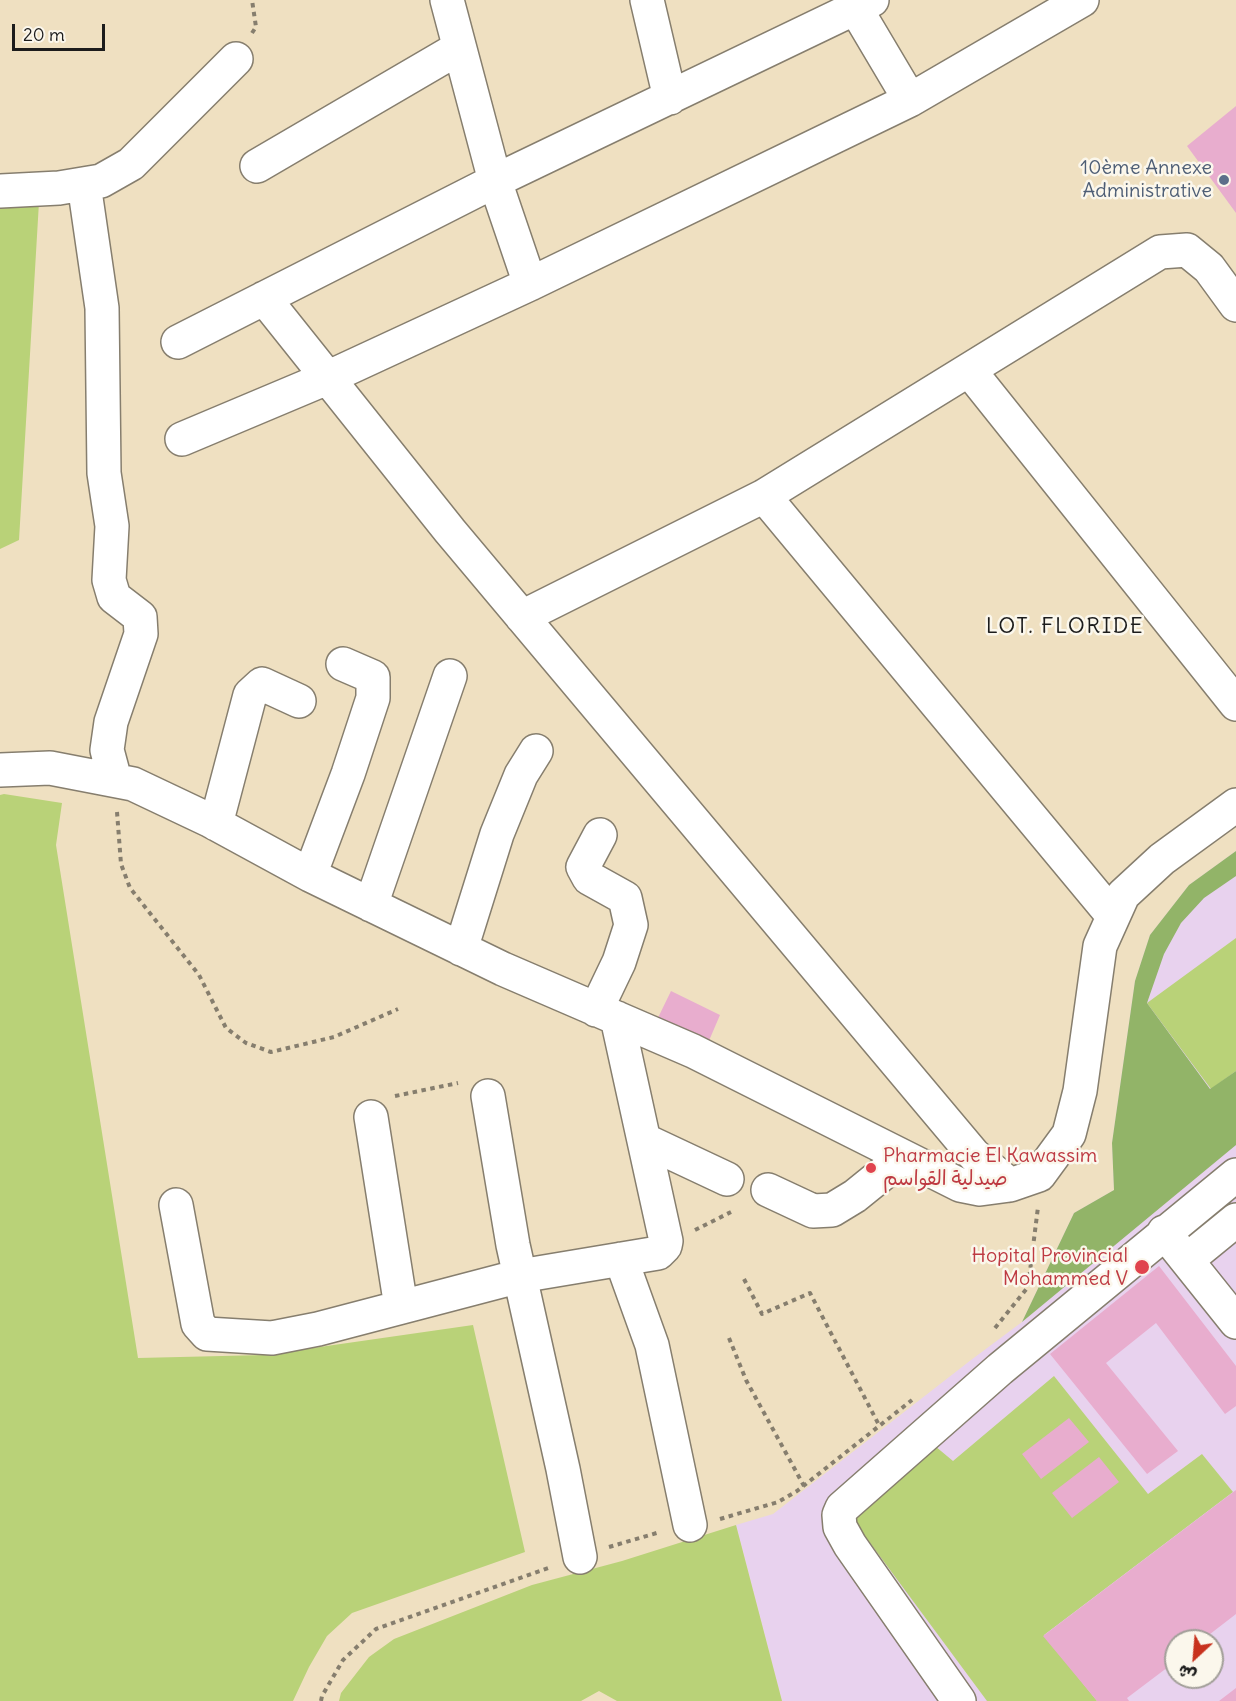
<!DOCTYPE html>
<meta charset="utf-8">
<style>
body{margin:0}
#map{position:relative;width:1236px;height:1701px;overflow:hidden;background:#efe0c1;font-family:Delius,"Playpen Sans Arabic",sans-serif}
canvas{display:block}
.north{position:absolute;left:1164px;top:1629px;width:60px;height:60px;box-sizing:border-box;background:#fbf7ec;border:2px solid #a29f99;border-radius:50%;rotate:206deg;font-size:16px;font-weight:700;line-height:24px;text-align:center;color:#1c1c1c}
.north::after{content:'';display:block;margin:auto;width:21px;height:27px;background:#c8321e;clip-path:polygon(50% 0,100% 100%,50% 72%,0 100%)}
.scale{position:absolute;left:12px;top:24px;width:93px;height:27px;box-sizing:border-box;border:3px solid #1c1c1c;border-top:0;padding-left:8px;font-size:18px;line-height:21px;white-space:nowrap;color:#1c1c1c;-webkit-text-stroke:4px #fbf7ec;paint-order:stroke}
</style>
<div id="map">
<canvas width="1236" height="1701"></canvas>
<div class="north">ش</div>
<div class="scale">20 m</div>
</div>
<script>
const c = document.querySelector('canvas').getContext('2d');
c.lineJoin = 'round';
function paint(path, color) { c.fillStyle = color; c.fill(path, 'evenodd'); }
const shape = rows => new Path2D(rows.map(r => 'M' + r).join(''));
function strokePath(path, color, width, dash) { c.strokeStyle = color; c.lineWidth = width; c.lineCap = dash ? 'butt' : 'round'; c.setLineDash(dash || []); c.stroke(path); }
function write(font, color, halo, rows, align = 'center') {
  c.font = font + ' Delius,"Playpen Sans Arabic",sans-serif'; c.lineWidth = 5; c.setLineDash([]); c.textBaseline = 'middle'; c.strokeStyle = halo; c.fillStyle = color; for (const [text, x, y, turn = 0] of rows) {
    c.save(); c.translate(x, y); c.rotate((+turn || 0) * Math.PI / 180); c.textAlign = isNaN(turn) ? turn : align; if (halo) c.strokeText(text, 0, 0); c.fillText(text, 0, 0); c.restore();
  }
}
paint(shape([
 [1236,851,1236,1701,782,1701,736,1525,773,1514,971,1360,1022,1322,1074,1213,1114,1190,1112,1143,1135,981,1150,935,1189,885],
 [1176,1641,1212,1641,1212,1677,1176,1677]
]), '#e8d2ee');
paint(shape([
 [39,202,19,540,0,549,0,204],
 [4,794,62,803,56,845,138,1358,264,1355,473,1325,525,1552,352,1613,327,1636,309,1667,293,1701,0,1701,0,795],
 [1236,938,1236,1071,1211,1089,1147,1003],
 [1054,1376,1148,1494,1202,1454,1233,1492,1044,1635,1097,1701,987,1701,856,1524,855,1514,935,1446,953,1461],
 [736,1525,782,1701,617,1701,599,1691,581,1701,339,1701,341,1693,369,1657,394,1639,532,1585,622,1561]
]), '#b9d278');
paint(shape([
 [1236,851,1236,876,1204,898,1181,923,1164,954,1147,1003,1210,1089,1236,1071,1236,1145,1022,1322,1074,1213,1114,1190,1112,1143,1135,981,1150,935,1189,885]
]), '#92b468');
paint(shape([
 [1236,106,1236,213,1187,146],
 [671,991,720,1015,705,1050,654,1026],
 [1159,1266,1236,1366,1236,1406,1225,1414,1156,1323,1106,1363,1178,1451,1147,1474,1050,1354],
 [1069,1418,1089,1442,1041,1479,1022,1454],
 [1099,1457,1119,1482,1072,1518,1052,1493],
 [1236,1490,1236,1614,1201,1641,1176,1641,1176,1661,1127,1698,1129,1701,1097,1701,1043,1636],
 [1236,1688,1236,1701,1219,1701]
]), '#e8adce');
const minor = shape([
 [447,0,495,181,530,284],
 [647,0,670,98],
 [856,9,910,100],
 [257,166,459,48],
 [84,184,102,308,104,473,112,526,109,580,114,597,140,617,141,634,111,722,107,750,115,780],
 [0,191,59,188,101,181,131,164,236,59],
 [264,298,450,531,974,1155,1010,1185,1039,1175,1069,1134,1080,1091,1100,946,1123,895,1162,859,1236,805],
 [178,342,495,181,872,0],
 [969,370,1236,704],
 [182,439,327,378,530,284,910,100,1082,0],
 [764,496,1113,916],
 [522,617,764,496,1160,252,1187,250,1209,268,1236,305],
 [0,770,50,768,133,784,209,820,310,875,503,969,693,1051,960,1185,980,1189,1010,1185],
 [216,824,250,695,262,684,299,701],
 [310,875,348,774,373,698,373,677,343,664],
 [371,905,450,676],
 [461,949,497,834,521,775,536,751],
 [596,1010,619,962,631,925,625,898,589,878,583,867,600,835],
 [488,1096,513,1245,563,1469,580,1557],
 [371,1117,401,1307],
 [644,1140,727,1179],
 [768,1190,813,1211,832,1210,855,1196,902,1158],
 [176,1205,198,1324,207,1334,272,1338,318,1329,520,1276,658,1253,665,1246,666,1241,617,1018],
 [1164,1232,1236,1322],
 [621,1259,652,1345,690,1525],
 [1187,1260,1236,1220],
 [959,1701,850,1545,840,1527,839,1515,842,1508,1000,1369,1236,1175]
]);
strokePath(minor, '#867e6e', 36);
strokePath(shape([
 [252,33,256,27,252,0],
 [117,812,121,864,130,888,199,975,226,1028,246,1043,271,1052,334,1037,398,1009],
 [395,1096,458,1083],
 [695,1230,731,1212],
 [744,1279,762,1314,810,1293,879,1425],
 [995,1328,1028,1287,1038,1207],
 [729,1338,746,1380,804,1486],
 [720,1519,778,1502,797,1491,912,1400],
 [609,1547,660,1532],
 [321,1701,322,1696,343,1660,376,1629,551,1567]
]), '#867e6e', 4, [4.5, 4.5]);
strokePath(minor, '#fff', 33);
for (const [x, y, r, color] of [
 [1224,180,6,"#5c6f8a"],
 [871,1168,6,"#e0444e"],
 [1142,1267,8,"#e0444e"]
]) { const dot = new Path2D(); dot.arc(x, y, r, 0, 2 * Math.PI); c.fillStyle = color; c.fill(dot); strokePath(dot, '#fbf7ec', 2); }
write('20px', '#4e5e75', '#fbf7ec', [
 ["10ème Annexe",1212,168],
 ["Administrative",1212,191]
], 'right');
write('20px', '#be3a42', '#fbf7ec', [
 ["Pharmacie El Kawassim",883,1156],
 ["صيدلية القواسم",883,1179],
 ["Hopital Provincial",1128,1256,"right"],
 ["Mohammed V",1128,1279,"right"]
], 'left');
c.letterSpacing = '1.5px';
write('22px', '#1c1c1c', '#fbf7ec', [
 ["LOT. FLORIDE",1065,627]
]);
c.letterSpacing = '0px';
</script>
